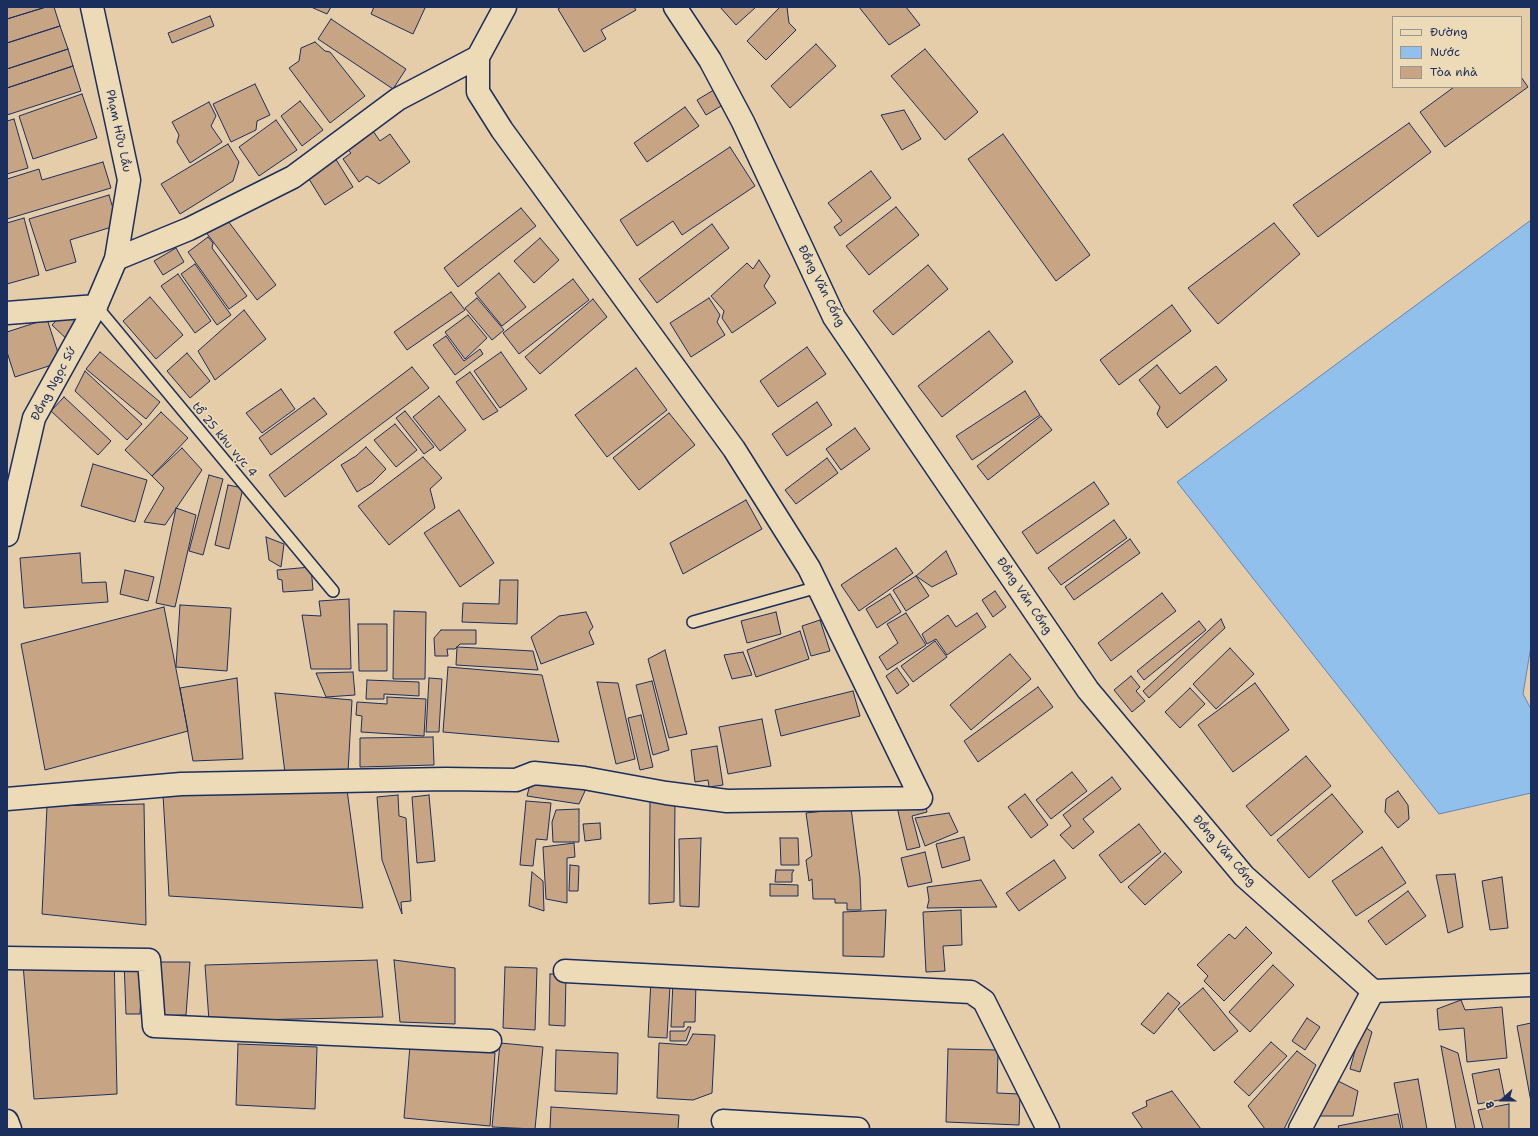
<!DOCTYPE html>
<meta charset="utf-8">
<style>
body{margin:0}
#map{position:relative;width:1538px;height:1136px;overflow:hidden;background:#e6cda9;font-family:"Shantell Sans",sans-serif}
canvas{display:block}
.frame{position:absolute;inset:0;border:8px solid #1b2f5e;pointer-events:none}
.legend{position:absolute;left:1392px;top:16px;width:130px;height:72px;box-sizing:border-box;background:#eddab7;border:1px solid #999693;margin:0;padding:5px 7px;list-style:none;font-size:12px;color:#1b2f5e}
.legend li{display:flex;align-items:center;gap:8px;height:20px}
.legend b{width:20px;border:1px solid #999693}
.north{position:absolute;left:1482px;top:1080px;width:40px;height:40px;-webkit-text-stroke:3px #eddab7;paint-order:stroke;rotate:249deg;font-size:11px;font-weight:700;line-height:16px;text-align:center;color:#1b2f5e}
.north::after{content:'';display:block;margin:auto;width:14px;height:18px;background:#1b2f5e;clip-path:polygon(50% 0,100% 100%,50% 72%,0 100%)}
</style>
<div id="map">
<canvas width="1538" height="1136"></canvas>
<div class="frame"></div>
<ul class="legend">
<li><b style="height:5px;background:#eddab7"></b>Đường</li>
<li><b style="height:11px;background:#92c0ec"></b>Nước</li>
<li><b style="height:11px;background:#c7a584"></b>Tòa nhà</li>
</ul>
<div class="north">B</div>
</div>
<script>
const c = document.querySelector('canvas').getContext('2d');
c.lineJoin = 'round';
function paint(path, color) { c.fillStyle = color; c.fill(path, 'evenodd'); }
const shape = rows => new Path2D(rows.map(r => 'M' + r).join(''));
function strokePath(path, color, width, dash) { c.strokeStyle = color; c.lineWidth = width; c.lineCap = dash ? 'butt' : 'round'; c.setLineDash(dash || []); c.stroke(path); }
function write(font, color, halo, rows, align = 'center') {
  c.font = font + ' "Shantell Sans",sans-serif'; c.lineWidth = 3.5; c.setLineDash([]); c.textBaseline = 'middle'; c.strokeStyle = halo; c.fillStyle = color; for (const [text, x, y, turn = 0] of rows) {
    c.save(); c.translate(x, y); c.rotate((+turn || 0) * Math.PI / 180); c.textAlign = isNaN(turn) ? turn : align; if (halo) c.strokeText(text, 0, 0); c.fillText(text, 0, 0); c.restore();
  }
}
const water = shape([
 [1531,220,1531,646,1523,694,1531,709,1531,793,1439,814,1177,482,1531,220]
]);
paint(water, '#92c0ec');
strokePath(water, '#6286b3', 1);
const building = shape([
 [7,7,46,7,7,19,7,7],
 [46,7,54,7,60,26,7,43,7,19,46,7],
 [311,7,331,7,327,14,311,7],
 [374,7,424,7,425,8,413,34,371,14,374,7],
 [561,7,634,7,636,10,601,30,606,39,584,52,558,9,561,7],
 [720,7,756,7,736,25,720,7],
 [780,7,787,7,789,23,796,30,766,60,747,41,780,7],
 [859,7,906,7,920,25,889,45,859,7],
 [210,16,214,26,172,43,168,33,210,16],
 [331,19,406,69,393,89,318,39,331,19],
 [60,26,68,49,7,69,7,43,60,26],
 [315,42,325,51,330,52,365,96,330,123,289,68,299,61,301,48,315,42],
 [816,44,836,66,790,108,771,86,816,44],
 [68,49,73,66,7,88,7,69,68,49],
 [925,49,978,112,945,140,891,76,925,49],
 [73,66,81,91,7,115,7,88,73,66],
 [1521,77,1528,87,1445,147,1420,112,1454,87,1521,87,1521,77],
 [255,84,270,115,257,121,256,130,231,142,213,104,255,84],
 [717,88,726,103,706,115,697,100,717,88],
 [82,94,97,138,33,159,19,116,82,94],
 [300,101,323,130,302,146,281,116,300,101],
 [209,102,216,116,211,126,222,142,190,163,177,142,179,135,172,122,209,102],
 [685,107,699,126,647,162,634,143,685,107],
 [904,110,921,139,902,150,881,115,904,110],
 [14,119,28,168,7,174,7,121,14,119],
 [276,120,297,150,259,176,239,147,276,120],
 [1409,123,1431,152,1318,237,1293,205,1409,123],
 [373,131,380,141,390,134,410,162,379,184,367,176,359,182,343,159,351,153,347,149,373,131],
 [1003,134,1090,255,1056,281,968,159,1003,134],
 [228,144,239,162,233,181,180,214,161,184,228,144],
 [730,147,755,186,682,235,673,221,637,246,620,220,730,147],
 [332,153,353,187,325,205,304,171,332,153],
 [103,162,111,188,7,219,7,179,39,169,42,180,103,162],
 [871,171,891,198,840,236,834,227,842,221,828,203,871,171],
 [109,195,118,225,70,240,76,262,46,271,29,219,109,195],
 [896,207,919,235,869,275,846,246,896,207],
 [521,208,536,226,458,287,444,268,521,208],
 [219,209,276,285,257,300,199,223,219,209],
 [24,218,39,275,7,284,7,223,24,218],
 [1274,223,1300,254,1218,324,1188,288,1274,223],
 [712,224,729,248,657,303,639,279,712,224],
 [208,237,213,243,212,248,247,296,229,309,188,252,208,237],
 [540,238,559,260,534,283,514,261,540,238],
 [176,248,184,262,163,275,154,261,176,248],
 [759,260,770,276,764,286,776,303,732,333,722,318,724,311,711,296,747,263,753,269,759,260],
 [195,264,231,315,217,325,181,274,195,264],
 [928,265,948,289,893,335,873,311,928,265],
 [499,273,526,307,502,326,475,293,499,273],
 [178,274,211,321,195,333,161,286,178,274],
 [573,279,589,300,519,354,503,333,573,279],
 [451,292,465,310,407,350,394,332,451,292],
 [150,297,183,335,156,359,123,321,150,297],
 [477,298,504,330,492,340,465,308,477,298],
 [709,298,720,315,717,322,725,335,691,357,670,323,709,298],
 [593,299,607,317,540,374,525,357,593,299],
 [71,305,92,324,73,345,52,325,71,305],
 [1172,305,1191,331,1119,385,1100,360,1172,305],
 [244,310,266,339,215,380,198,351,244,310],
 [468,315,487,338,465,359,445,332,468,315],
 [47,319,61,362,15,377,7,352,7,332,47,319],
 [989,331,1013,362,942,417,918,386,989,331],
 [446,336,464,361,480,349,483,354,455,375,433,345,446,336],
 [807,347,826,374,778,407,760,381,807,347],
 [100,352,160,402,146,419,86,369,100,352],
 [501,352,527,389,500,408,474,371,501,352],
 [187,353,210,381,190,398,167,371,187,353],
 [1157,365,1180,394,1216,366,1227,380,1167,428,1157,414,1160,407,1139,380,1157,365],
 [412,367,429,388,285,497,269,475,412,367],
 [636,368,667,410,607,457,575,415,636,368],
 [85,371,142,424,127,440,75,391,85,371],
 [470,372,498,411,483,420,456,382,470,372],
 [281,389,295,409,262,433,246,413,281,389],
 [1025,391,1040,415,972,460,956,436,1025,391],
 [439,396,466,430,440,451,413,417,439,396],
 [64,397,111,441,98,455,51,411,64,397],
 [314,398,327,414,271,455,259,438,314,398],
 [817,402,832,425,787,456,772,434,817,402],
 [405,411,434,447,424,454,396,418,405,411],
 [161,412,188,438,152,476,125,450,161,412],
 [669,413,695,445,639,490,613,458,669,413],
 [1041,416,1052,430,988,480,977,466,1041,416],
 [395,424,417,450,396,467,374,440,395,424],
 [855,428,870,449,841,470,826,449,855,428],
 [366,447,386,469,372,483,357,492,341,465,356,456,366,447],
 [182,448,202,470,165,525,144,522,164,488,152,476,182,448],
 [423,457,442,478,430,489,435,508,389,545,358,506,423,457],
 [827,458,838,473,796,504,785,490,827,458],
 [93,464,147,480,135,522,81,506,93,464],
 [209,475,223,479,203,555,189,551,209,475],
 [1094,482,1109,504,1037,554,1022,532,1094,482],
 [228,485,243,488,229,549,215,545,228,485],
 [746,500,762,529,683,574,670,543,746,500],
 [176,508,196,515,175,607,156,603,176,508],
 [459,510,494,563,460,587,424,533,459,510],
 [1114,520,1127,538,1061,585,1048,568,1114,520],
 [266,537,284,544,281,567,269,560,266,537],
 [1130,539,1140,553,1074,600,1065,587,1130,539],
 [896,548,913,573,859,611,841,585,896,548],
 [946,551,957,574,932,587,916,576,946,551],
 [80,553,82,583,106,582,108,602,24,608,20,558,80,553],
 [311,567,313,590,283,592,282,580,278,579,277,570,311,567],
 [125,570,154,577,148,601,120,594,125,570],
 [916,576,929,596,906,611,893,590,916,576],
 [500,580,518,580,517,624,462,622,463,603,499,604,500,580],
 [995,591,1006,607,993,617,982,600,995,591],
 [1162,593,1176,611,1111,661,1098,643,1162,593],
 [890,594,901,612,877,628,866,609,890,594],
 [349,599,351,669,311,669,302,615,321,616,319,601,349,599],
 [180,605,231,608,227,671,176,667,180,605],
 [164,607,188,731,45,770,21,644,164,607],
 [394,611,426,612,425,679,393,679,394,611],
 [586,612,593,627,589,632,594,644,541,664,531,637,559,616,586,612],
 [776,612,781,634,747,643,741,621,776,612],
 [906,613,926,645,887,670,879,657,898,643,887,624,906,613],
 [977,613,986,627,947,655,936,639,927,644,922,634,948,615,956,627,977,613],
 [1221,619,1225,628,1149,698,1143,691,1221,619],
 [820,620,830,651,811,656,802,626,820,620],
 [1199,621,1206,630,1144,680,1137,671,1199,621],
 [358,624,387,624,387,671,359,671,358,624],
 [441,630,476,630,476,644,460,644,455,649,447,649,448,656,435,656,434,638,441,630],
 [800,631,809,659,756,677,747,650,800,631],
 [935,641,947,657,913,682,901,666,935,641],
 [457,647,533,651,538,670,456,665,457,647],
 [1230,648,1254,674,1216,709,1193,684,1230,648],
 [665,650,687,734,669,738,648,659,665,650],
 [743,652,752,675,732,679,724,655,743,652],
 [1010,654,1031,679,971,730,950,705,1010,654],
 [448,667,542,675,559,742,443,732,448,667],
 [897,668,909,685,897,694,886,676,897,668],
 [353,672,355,695,326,697,316,673,353,672],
 [1131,676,1140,687,1136,691,1145,701,1132,712,1114,690,1131,676],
 [237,678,243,759,193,761,180,688,237,678],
 [429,678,442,679,439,732,426,732,429,678],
 [367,680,419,682,419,696,384,694,384,699,366,699,367,680],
 [652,681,669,750,653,755,636,685,652,681],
 [597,682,618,683,635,759,616,764,597,682],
 [1255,683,1289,730,1233,772,1198,725,1255,683],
 [1038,687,1053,707,978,762,964,741,1038,687],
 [1190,688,1205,704,1180,728,1165,712,1190,688],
 [853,691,860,716,781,736,775,710,853,691],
 [275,693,352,700,348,772,285,773,275,693],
 [387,697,426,699,424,736,361,732,362,716,356,715,357,702,387,704,387,697],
 [641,715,653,767,640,770,628,718,641,715],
 [762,719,771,766,728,774,719,727,762,719],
 [433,737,434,765,360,767,360,738,433,737],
 [717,746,723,785,709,787,708,780,695,782,691,750,717,746],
 [1306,756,1331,786,1271,836,1246,806,1306,756],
 [1072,772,1087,791,1051,819,1036,800,1072,772],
 [533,773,590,780,579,804,527,796,533,773],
 [1112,777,1121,789,1083,819,1094,832,1073,849,1060,835,1071,826,1063,815,1112,777],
 [347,790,363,908,169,896,163,795,347,790],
 [1398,791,1408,805,1409,819,1398,828,1385,812,1386,799,1398,791],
 [1025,794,1048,825,1031,838,1008,807,1025,794],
 [1332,794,1363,832,1309,878,1277,840,1332,794],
 [398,795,399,816,406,818,411,901,401,902,402,914,382,860,377,797,398,795],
 [429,795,435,861,417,863,412,797,429,795],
 [526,801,551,803,547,840,536,839,533,866,520,865,526,801],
 [925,801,927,812,912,816,920,847,907,850,897,807,925,801],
 [650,802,675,802,674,902,649,904,650,802],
 [144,804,146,925,42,914,47,806,144,804],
 [851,808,860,878,861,910,847,910,847,903,835,903,835,899,813,899,812,879,809,881,806,860,812,856,806,813,851,808],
 [579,809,579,842,553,842,552,822,556,810,579,809],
 [949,813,958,832,925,846,915,818,949,813],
 [600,823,601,839,585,841,583,824,600,823],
 [1139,824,1161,852,1121,883,1099,855,1139,824],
 [964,837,970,860,942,868,936,844,964,837],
 [701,838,699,907,680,906,679,839,701,838],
 [780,838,798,838,799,865,781,865,780,838],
 [574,843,575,857,567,858,567,903,546,899,543,847,574,843],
 [1382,847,1406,883,1356,916,1332,881,1382,847],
 [925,852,932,882,908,887,901,858,925,852],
 [1165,853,1182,872,1145,905,1128,887,1165,853],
 [1054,860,1066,878,1019,911,1006,893,1054,860],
 [570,865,579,866,578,891,569,891,570,865],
 [776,870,794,870,792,873,792,882,775,882,776,870],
 [532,872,543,881,544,911,529,906,532,872],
 [1455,874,1463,927,1448,933,1436,875,1455,874],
 [1502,877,1508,928,1490,930,1482,881,1502,877],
 [981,880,997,907,927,908,929,900,927,887,981,880],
 [770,884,798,885,798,896,770,896,770,884],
 [1408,891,1426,916,1386,945,1368,921,1408,891],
 [886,910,884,957,843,956,843,912,886,910],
 [961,910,962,945,943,946,945,971,926,972,923,912,961,910],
 [1246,927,1272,953,1224,1001,1204,981,1208,976,1197,965,1229,934,1235,939,1246,927],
 [114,951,117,1094,34,1099,22,952,114,951],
 [377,960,383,1017,209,1021,205,965,377,960],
 [394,960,455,968,455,1024,400,1022,394,960],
 [124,961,143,962,140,1014,126,1014,124,961],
 [159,962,190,962,186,1015,159,1016,159,962],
 [1273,965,1294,985,1250,1032,1229,1012,1273,965],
 [505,967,537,968,535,1030,503,1028,505,967],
 [550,974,566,974,565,1026,549,1025,550,974],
 [651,980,670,986,667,1038,648,1037,651,980],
 [673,981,696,982,695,1022,684,1022,684,1027,671,1027,673,981],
 [1203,988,1238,1031,1214,1051,1178,1009,1203,988],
 [1168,993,1180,1003,1154,1034,1141,1024,1168,993],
 [1461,1000,1465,1010,1502,1007,1507,1058,1467,1062,1464,1028,1439,1030,1437,1009,1461,1000],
 [1307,1018,1320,1027,1305,1050,1292,1041,1307,1018],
 [1531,1023,1531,1102,1517,1026,1531,1023],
 [1362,1025,1372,1032,1360,1072,1350,1069,1362,1025],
 [688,1027,691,1027,686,1041,670,1041,670,1031,685,1031,688,1027],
 [693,1034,715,1035,712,1093,693,1100,657,1098,659,1043,687,1045,693,1034],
 [1271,1042,1287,1056,1249,1096,1234,1082,1271,1042],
 [500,1043,543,1047,535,1129,492,1127,500,1043],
 [238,1044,317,1047,315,1109,236,1105,238,1044],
 [410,1046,495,1053,490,1126,404,1118,410,1046],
 [1441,1046,1458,1053,1475,1129,1456,1129,1441,1046],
 [948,1049,998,1050,997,1093,1020,1094,1019,1125,946,1122,948,1049],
 [556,1050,618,1053,617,1094,555,1091,556,1050],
 [1297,1051,1316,1065,1284,1129,1265,1129,1248,1106,1297,1051],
 [1499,1069,1505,1099,1478,1104,1472,1074,1499,1069],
 [1334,1079,1358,1091,1353,1116,1316,1116,1334,1079],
 [1418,1079,1427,1129,1403,1129,1394,1083,1418,1079],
 [1172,1091,1201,1129,1143,1129,1132,1113,1147,1106,1146,1101,1172,1091],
 [1509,1104,1509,1129,1483,1129,1478,1110,1509,1104],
 [551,1107,679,1115,678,1129,550,1129,551,1107],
 [1398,1114,1401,1129,1339,1129,1338,1126,1398,1114]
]);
paint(building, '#c7a584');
strokePath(building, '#1b2f5e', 1);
const service = shape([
 [96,306,333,591],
 [693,622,818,587]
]);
const minor = shape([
 [116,259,189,229,293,177,398,99,478,57],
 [7,535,34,418,96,306],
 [7,799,181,784,446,779,516,780,534,773,584,778,666,793,727,801,921,798,809,568,734,449,502,130,478,92,478,57,505,7],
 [7,958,149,960,154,1026,490,1041],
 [565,971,971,992,984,1001,1048,1129],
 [7,1121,10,1129],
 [723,1121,858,1129],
 [1300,1129,1373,991]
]);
const tertiary = shape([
 [675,7,710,60,743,122,834,317,1088,690,1244,876,1373,991,1531,985],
 [7,313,96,306,116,259,129,180,92,7]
]);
strokePath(service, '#1b2f5e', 14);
strokePath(minor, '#1b2f5e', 25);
strokePath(tertiary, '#1b2f5e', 25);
strokePath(service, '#eddab7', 11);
strokePath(minor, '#eddab7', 22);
strokePath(tertiary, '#eddab7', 22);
write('12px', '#1b2f5e', '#eddab7', [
 ["Phạm Hữu Lầu",118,131,78],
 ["Đồng Văn Cống",821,286,63],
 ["Đồng Ngọc Sứ",54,384,-62],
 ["tổ 25 khu vực 4",224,440,50],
 ["Đồng Văn Cống",1024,596,56],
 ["Đồng Văn Cống",1224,851,49]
]);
</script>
